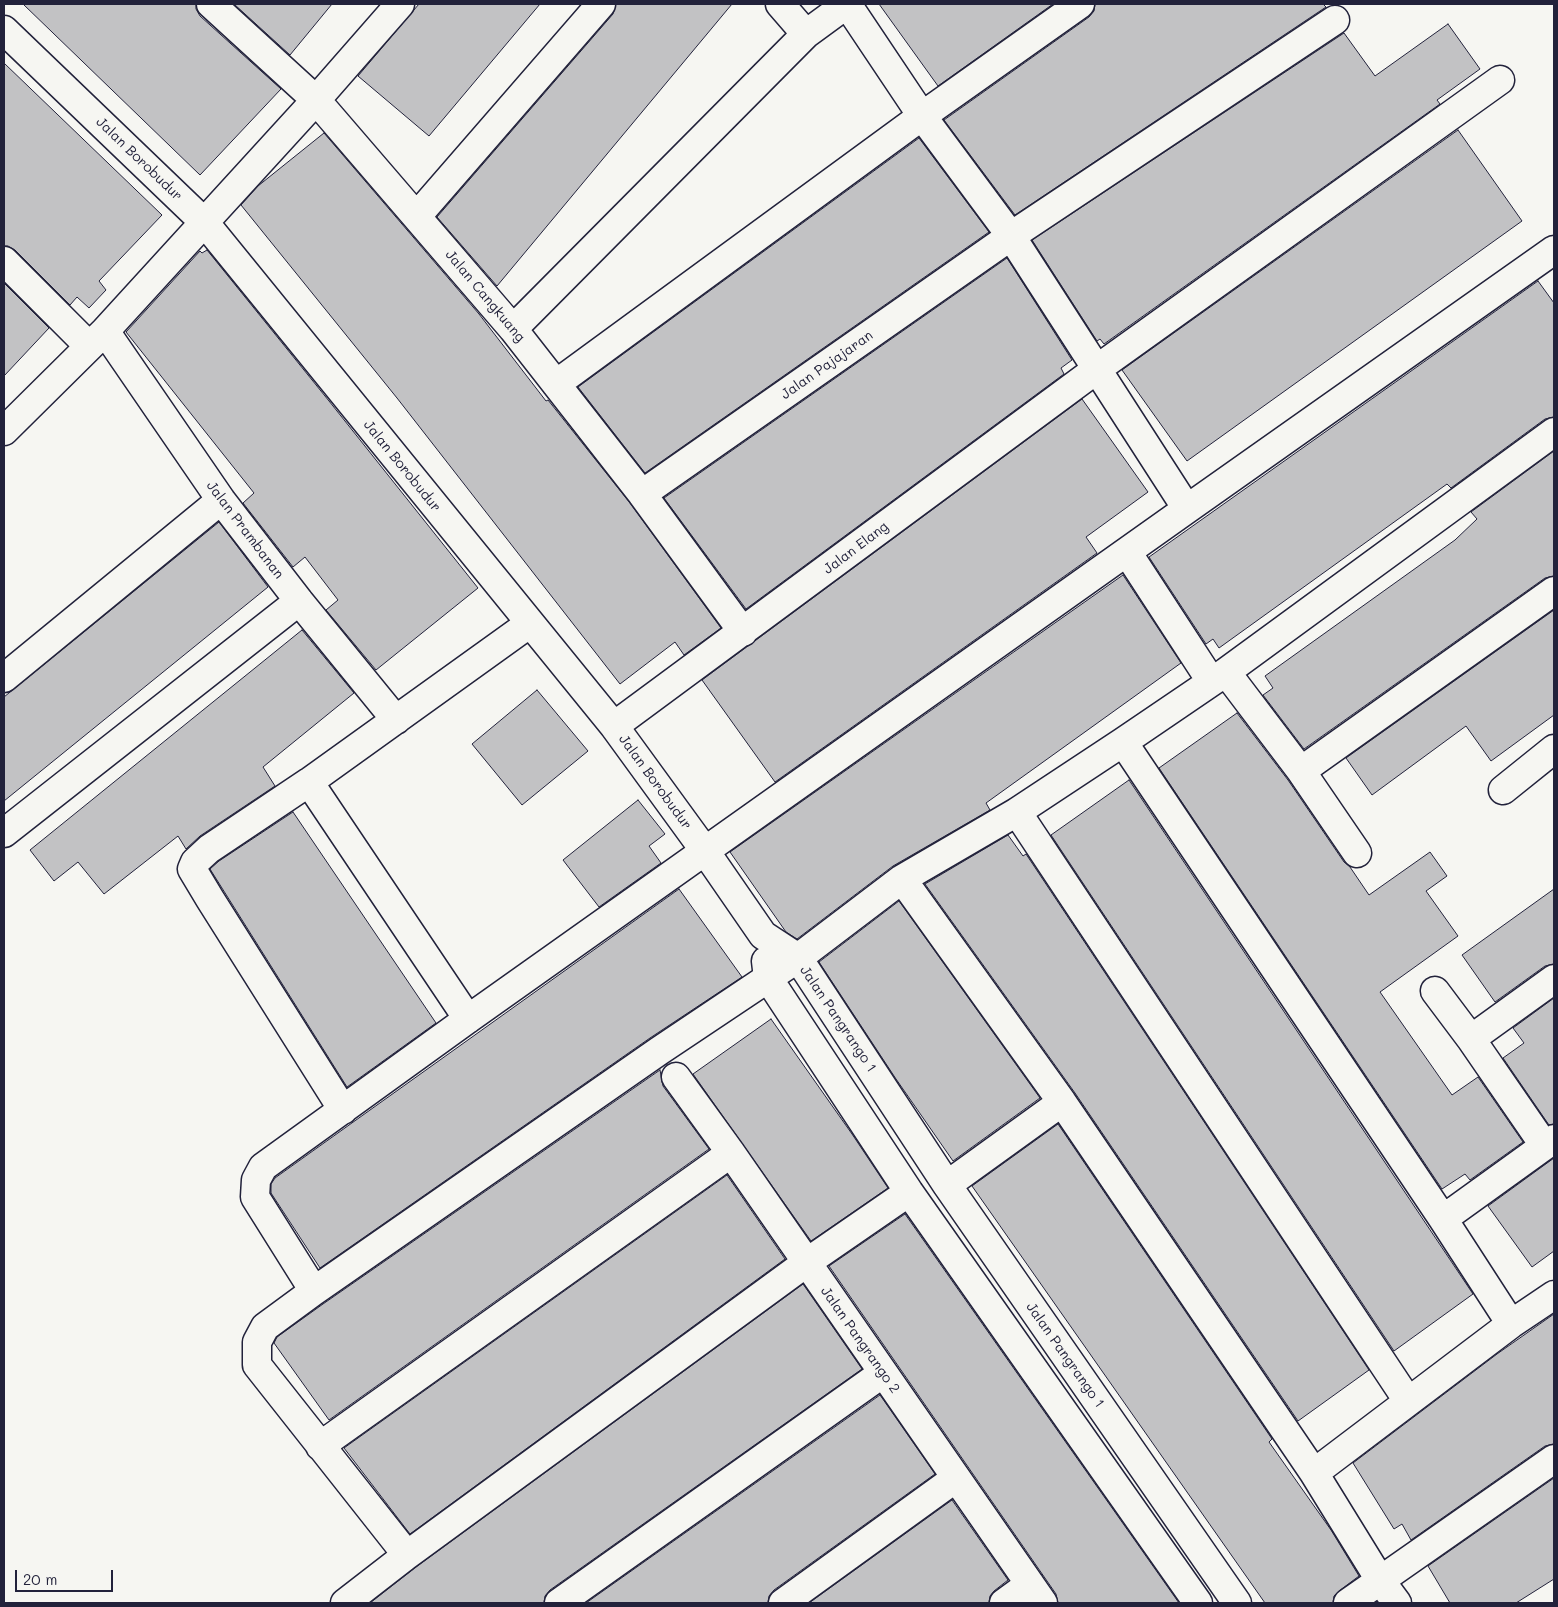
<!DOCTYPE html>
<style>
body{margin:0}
#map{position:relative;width:1558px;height:1607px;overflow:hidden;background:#f6f6f2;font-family:Mali,sans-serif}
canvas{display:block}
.frame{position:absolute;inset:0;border:5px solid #22223b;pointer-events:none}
.scale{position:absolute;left:15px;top:1570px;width:98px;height:22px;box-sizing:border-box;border:2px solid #22223b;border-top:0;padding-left:6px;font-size:15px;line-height:18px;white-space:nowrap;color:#22223b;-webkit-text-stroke:4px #f6f6f2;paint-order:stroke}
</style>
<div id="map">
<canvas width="1558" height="1607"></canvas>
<div class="frame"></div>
<div class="scale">20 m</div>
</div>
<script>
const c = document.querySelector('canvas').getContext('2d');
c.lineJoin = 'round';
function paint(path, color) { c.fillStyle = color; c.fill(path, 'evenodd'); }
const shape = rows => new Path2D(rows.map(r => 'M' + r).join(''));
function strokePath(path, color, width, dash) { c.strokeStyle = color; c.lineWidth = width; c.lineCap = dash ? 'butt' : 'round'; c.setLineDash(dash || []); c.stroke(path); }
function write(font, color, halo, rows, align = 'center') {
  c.font = font + ' Mali,sans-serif'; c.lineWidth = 4; c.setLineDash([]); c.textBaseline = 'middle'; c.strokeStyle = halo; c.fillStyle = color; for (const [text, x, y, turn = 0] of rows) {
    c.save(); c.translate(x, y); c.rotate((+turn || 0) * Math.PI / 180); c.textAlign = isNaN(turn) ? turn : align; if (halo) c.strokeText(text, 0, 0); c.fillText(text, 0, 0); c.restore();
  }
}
const building = shape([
 [23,4,196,4,196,9,200,16,281,89,200,175,23,4],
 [234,4,332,4,290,55,234,4],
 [419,4,540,4,429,136,358,76,419,4],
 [616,4,732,4,497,286,437,217,613,14,616,4],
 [879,4,1053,4,938,86,879,4],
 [1095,4,1323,4,1326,7,1015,215,944,120,1089,17,1094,11,1095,4],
 [1448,24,1480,69,1437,100,1440,104,1104,344,1100,339,1097,341,1032,240,1344,33,1375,76,1448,24],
 [4,63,162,215,99,281,106,290,89,308,77,297,70,305,15,250,8,246,4,246,4,63],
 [1458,130,1522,221,1187,461,1122,370,1458,130],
 [324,133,479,314,546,401,548,400,630,503,721,628,684,655,675,642,620,684,397,398,241,205,258,186,324,133],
 [919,138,989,232,645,473,578,387,919,138],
 [207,250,329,401,478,588,376,670,326,610,338,600,305,557,293,567,243,503,254,493,126,332,200,251,202,253,207,250],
 [1007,258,1072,360,1061,368,1064,374,746,609,664,498,1007,258],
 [1538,281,1554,303,1554,417,1545,419,1451,488,1447,484,1219,648,1213,639,1206,644,1149,557,1538,281],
 [4,283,49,328,4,376,4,283],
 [1082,399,1148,492,1086,537,1097,553,775,782,702,680,1082,399],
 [1554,451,1554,576,1545,578,1304,749,1263,695,1273,688,1265,676,1455,540,1477,519,1471,512,1554,451],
 [219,522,268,587,4,801,4,697,219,522],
 [1123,575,1181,663,986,803,990,810,893,866,797,939,786,932,730,852,1123,575],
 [1554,610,1554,715,1491,761,1466,726,1372,795,1346,758,1554,610],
 [302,630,354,693,263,767,275,786,200,836,186,849,178,836,104,894,78,862,54,881,30,850,302,630],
 [537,690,588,751,522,805,472,744,537,690],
 [1237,713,1288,780,1344,862,1350,867,1369,895,1430,852,1447,876,1426,891,1458,936,1380,992,1452,1095,1478,1077,1523,1142,1470,1180,1465,1174,1442,1189,1159,768,1237,713],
 [1129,780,1473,1294,1394,1351,1051,835,1129,780],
 [638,800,665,834,649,846,661,863,599,907,563,860,638,800],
 [293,812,436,1023,347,1087,210,869,219,861,293,812],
 [1008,835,1023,856,1026,854,1369,1370,1298,1421,1075,1093,925,884,1008,835],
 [679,889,742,977,650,1038,320,1268,271,1193,271,1184,275,1178,679,889],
 [1554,889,1554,964,1545,966,1495,1002,1462,955,1554,889],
 [899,901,1040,1098,953,1161,896,1079,819,962,899,901],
 [1554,998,1554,1124,1549,1125,1503,1058,1524,1043,1513,1028,1554,998],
 [771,1019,852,1134,888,1188,811,1241,693,1074,771,1019],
 [660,1070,663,1086,709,1149,329,1420,274,1343,277,1337,323,1304,660,1070],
 [1058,1124,1272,1439,1269,1442,1331,1530,1359,1576,1339,1591,1334,1596,1333,1603,1265,1603,972,1186,1058,1124],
 [1554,1158,1554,1251,1532,1267,1488,1206,1554,1158],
 [727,1175,785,1259,410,1534,344,1448,727,1175],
 [905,1214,1179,1603,1058,1603,1056,1594,829,1266,905,1214],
 [803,1284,862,1369,550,1590,545,1596,544,1603,370,1603,416,1567,803,1284],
 [1554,1314,1554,1444,1545,1446,1411,1540,1402,1524,1394,1529,1353,1463,1497,1354,1554,1314],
 [880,1395,935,1474,774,1590,769,1596,768,1603,586,1603,880,1395],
 [1554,1478,1554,1579,1516,1603,1450,1603,1428,1566,1554,1478],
 [952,1500,1008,1580,994,1591,990,1596,989,1603,809,1603,952,1500]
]);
paint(building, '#c2c2c4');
strokePath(building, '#22223b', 1);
const street = shape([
 [211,4,316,100,513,329,642,494,743,632],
 [780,4,806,34],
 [4,30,205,223,614,726,705,851,763,935,798,958,947,1185,1237,1603],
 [417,216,601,4],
 [4,261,89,346],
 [513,329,806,34,847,4,922,116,1011,236,1187,509],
 [105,331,221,500,299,601,396,720],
 [556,384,922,116,1080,4],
 [4,431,105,331,316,100,400,4],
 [642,494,1011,236,1335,20],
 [1127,552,1211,681],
 [1226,672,1301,771,1357,853],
 [4,678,221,500],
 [614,726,1097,369,1500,80],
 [1123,742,1443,1219,1511,1324],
 [1301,771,1554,591],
 [309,782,468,1019],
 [1503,790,1554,749],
 [1017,812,1408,1401],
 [4,833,299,601],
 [902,879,1062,1102,1314,1473,1380,1580,1397,1603],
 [766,961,768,978,909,1192,1198,1603],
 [1435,991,1471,1039,1544,1145],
 [1471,1039,1554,979],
 [676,1077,731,1153,1043,1603],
 [343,1110,210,899,192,869,195,862,209,849,309,782,529,624],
 [947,1185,1062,1102],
 [1443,1219,1554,1139],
 [314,1291,255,1197,256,1180,263,1167,468,1019,1187,509,1554,250],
 [320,1446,731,1153],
 [1314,1473,1511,1324,1554,1295],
 [407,1555,257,1365,257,1342,265,1327,314,1291,659,1051,798,958,902,879,1017,812,1123,742,1226,672,1554,432],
 [345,1603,407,1555,806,1263,909,1192],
 [559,1603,883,1373],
 [783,1603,956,1478],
 [1004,1603,1030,1584],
 [1348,1603,1554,1459]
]);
strokePath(street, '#22223b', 31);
strokePath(street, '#f6f6f2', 28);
write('14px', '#22223b', '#f6f6f2', [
 ["Jalan Borobudur",139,159,44],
 ["Jalan Cangkuang",485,296,50],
 ["Jalan Pajajaran",827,365,-35],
 ["Jalan Borobudur",402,466,51],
 ["Jalan Prambanan",245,530,53],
 ["Jalan Elang",856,548,-37],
 ["Jalan Borobudur",655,782,54],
 ["Jalan Pangrango 1",838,1019,56],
 ["Jalan Pangrango 2",860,1340,55],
 ["Jalan Pangrango 1",1065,1355,55]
]);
</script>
